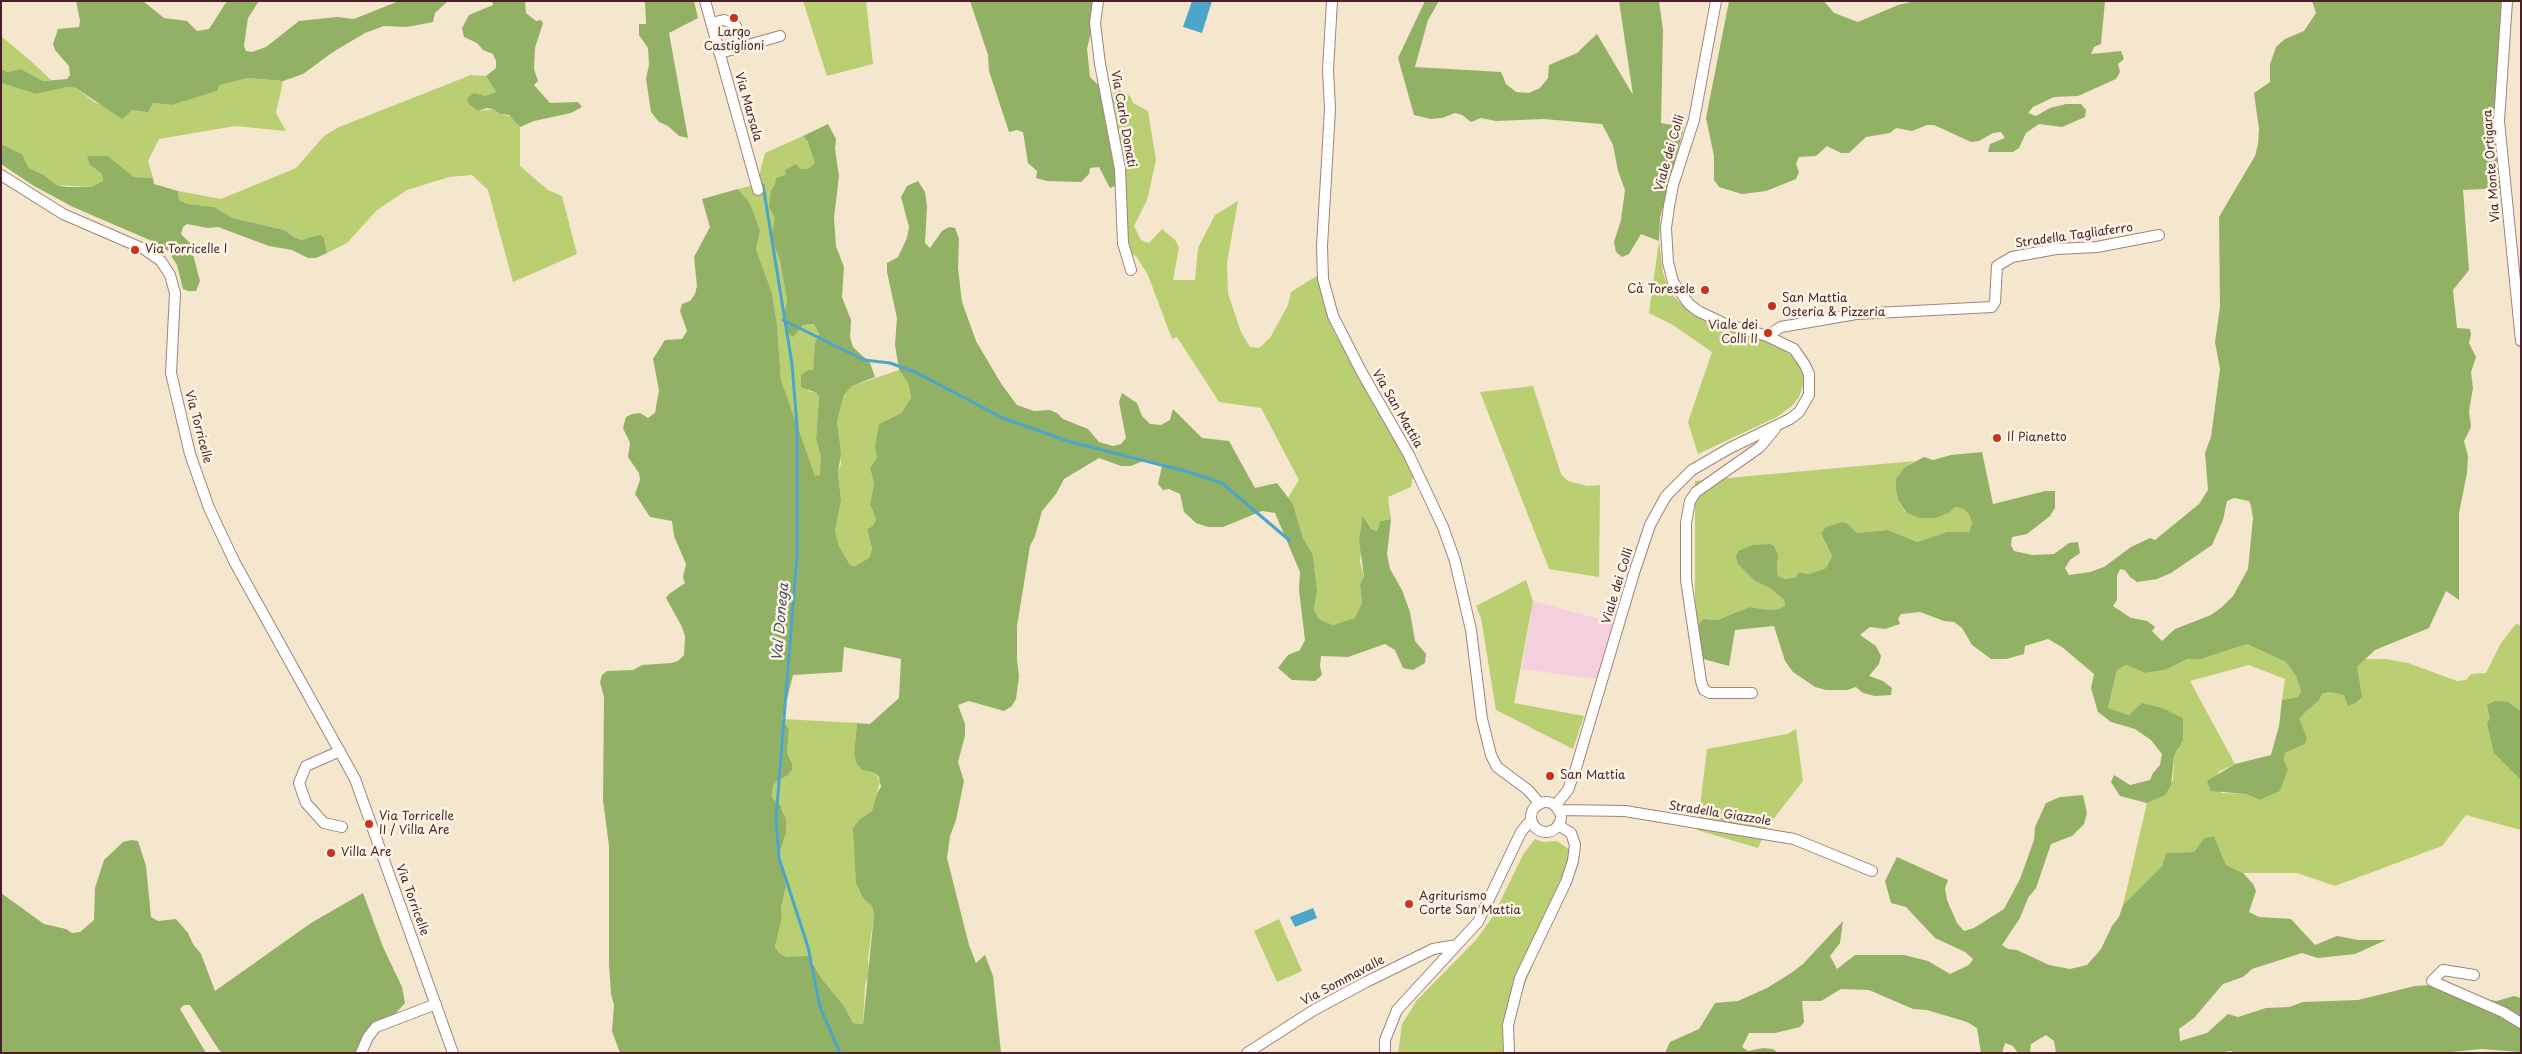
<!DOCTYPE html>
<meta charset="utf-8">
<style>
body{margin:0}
#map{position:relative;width:2522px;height:1054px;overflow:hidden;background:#f5e7cd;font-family:"Playpen Sans",sans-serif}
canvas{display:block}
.frame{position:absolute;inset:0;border:2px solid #4a1f2b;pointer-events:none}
</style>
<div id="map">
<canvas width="2522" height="1054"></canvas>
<div class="frame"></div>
</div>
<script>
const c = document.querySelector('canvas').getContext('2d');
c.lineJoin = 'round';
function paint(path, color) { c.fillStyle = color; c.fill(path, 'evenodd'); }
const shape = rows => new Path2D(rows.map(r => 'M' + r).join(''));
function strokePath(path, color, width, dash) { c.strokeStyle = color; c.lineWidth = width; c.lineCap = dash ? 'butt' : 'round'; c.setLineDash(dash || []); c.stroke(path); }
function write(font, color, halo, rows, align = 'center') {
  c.font = font + ' "Playpen Sans",sans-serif'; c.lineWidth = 5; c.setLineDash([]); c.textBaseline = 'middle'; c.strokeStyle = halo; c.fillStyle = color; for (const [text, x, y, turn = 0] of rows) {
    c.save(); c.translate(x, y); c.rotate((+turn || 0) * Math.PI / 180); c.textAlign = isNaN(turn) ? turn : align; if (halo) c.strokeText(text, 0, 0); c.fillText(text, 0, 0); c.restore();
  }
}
paint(shape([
 [1533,601,1614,623,1597,679,1522,669]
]), '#f4cfde');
paint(shape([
 [803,1,866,1,873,64,827,76],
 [1,36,32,62,51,80,43,81,21,69,6,72,1,69],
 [471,75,486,76,496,92,485,96,478,111,493,109,500,114,512,117,520,127,520,166,548,190,562,196,577,254,513,282,488,190,472,175,449,177,407,190,377,210,347,243,327,253,324,238,302,240,294,237,284,230,233,218,214,207,188,204,179,200,178,191,221,199,296,168,324,136,339,127],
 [248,78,283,81,276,113,286,131,235,126,159,139,148,161,153,178,134,177,108,156,90,165,102,174,103,181,91,187,56,185,44,175,29,168,22,154,1,144,1,83,36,94,68,87,76,88,94,102,127,113,132,110,143,110,153,103,172,105,217,91,220,85],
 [1115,90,1120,90,1130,96,1133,103,1148,111,1156,160,1147,200,1134,226,1141,240,1149,243,1162,229,1175,240,1179,247,1173,280,1195,280,1198,248,1215,215,1238,201,1227,263,1228,293,1241,332,1250,347,1259,348,1270,338,1288,305,1291,292,1318,275,1334,332,1357,373,1368,373,1416,463,1411,487,1388,497,1391,519,1380,521,1377,531,1371,529,1364,517,1360,562,1364,576,1360,585,1362,603,1356,618,1333,625,1319,619,1314,610,1317,590,1313,555,1303,538,1293,504,1288,498,1299,480,1261,408,1219,402,1177,337,1172,339,1148,275,1136,256,1119,249,1120,184,1112,98],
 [803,136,808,142,816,163,808,169,800,169,786,175,771,237,780,261,787,300,783,320,788,333,793,336,803,325,814,324,819,334,815,343,813,370,808,391,818,393,819,397,816,439,821,457,821,475,815,477,781,380,777,325,772,293,756,249,757,236,749,202,738,189,757,184,765,153],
 [1659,241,1663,273,1668,287,1674,297,1694,314,1717,327,1768,341,1780,347,1798,361,1805,379,1799,397,1792,406,1777,417,1698,454,1688,422,1712,352,1673,325,1649,313],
 [899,370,908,383,911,398,901,413,879,424,876,447,877,458,870,468,874,484,870,506,876,519,873,526,867,529,872,549,869,558,855,566,850,565,839,546,835,531,841,501,838,472,841,464,837,421,844,395,852,386],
 [1533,386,1561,474,1568,481,1587,486,1600,485,1599,577,1549,569,1480,392],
 [1915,461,1905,467,1896,490,1898,500,1905,512,1950,512,1955,507,1963,509,1969,514,1972,523,1969,532,1947,532,1917,542,1888,530,1857,533,1848,524,1821,535,1832,556,1826,568,1809,574,1799,572,1796,577,1784,579,1778,576,1776,571,1779,560,1755,581,1770,588,1784,600,1785,606,1778,609,1769,610,1750,607,1717,620,1703,619,1695,633,1695,481],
 [1526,580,1533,601,1514,703,1584,716,1573,749,1496,710,1481,618,1476,606],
 [2516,624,2521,625,2521,711,2508,702,2513,771,2521,780,2521,830,2466,815,2442,846,2335,886,2297,873,2243,873,2226,865,2214,836,2204,838,2194,852,2166,853,2162,866,2123,905,2147,803,2164,796,2173,780,2174,756,2179,749,2129,715,2108,708,2117,670,2126,665,2145,673,2165,670,2189,659,2201,659,2247,644,2286,662,2296,676,2301,691,2298,697,2282,700,2285,679,2249,665,2190,681,2235,764,2218,772,2221,793,2246,794,2260,800,2280,791,2288,770,2284,760,2285,753,2305,744,2307,738,2298,718,2319,700,2322,694,2330,692,2344,695,2357,667,2365,659,2386,659,2408,663,2457,681,2466,680,2471,674,2486,673,2501,643],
 [782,719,857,723,854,754,862,770,875,773,880,781,872,811,860,819,855,858,858,889,862,897,872,906,874,914,868,959,869,973,865,985,863,1024,853,1023,844,1006,822,979,811,960,787,957,780,954,775,947,782,917,781,908,786,886,779,855,786,833,783,810,772,798,773,786,776,782,788,775,792,770,792,763,787,753,789,729],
 [1796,729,1803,781,1768,826,1758,848,1697,830,1707,749,1787,734],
 [1535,839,1543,842,1557,841,1578,855,1520,996,1512,1023,1515,1053,1398,1053,1402,1024,1417,1000,1476,940,1493,916,1524,853],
 [1279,919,1302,971,1277,982,1254,931]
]), '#bace72');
paint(shape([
 [76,1,143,1,164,18,187,21,197,31,209,29,227,1,259,1,248,18,244,46,246,51,252,52,266,47,299,21,337,17,354,19,399,1,448,1,435,13,433,22,407,27,384,26,365,33,333,52,303,74,283,81,248,78,220,85,217,91,172,105,153,103,148,112,132,110,122,119,76,88,68,87,36,94,1,83,1,69,7,72,21,69,43,81,67,79,70,75,69,66,55,50,53,44,58,29,79,27,80,21],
 [492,1,525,1,526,13,536,21,541,20,543,23,535,48,534,69,538,81,534,85,550,103,578,102,582,107,571,113,534,121,520,127,509,115,500,114,493,109,487,108,478,111,469,104,467,98,474,93,485,96,496,92,486,76,496,68,496,61,493,54,483,50,477,43,464,37,462,28,469,15,493,5],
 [645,1,694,1,698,18,669,33,688,138,679,136,668,126,659,122,651,112,646,79,649,65,648,48,639,35,639,24,646,24],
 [970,1,1094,1,1096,10,1087,49,1090,77,1112,98,1120,184,1110,188,1099,167,1090,168,1089,174,1081,182,1047,181,1036,178,1037,171,1028,163,1023,132,1017,130,1009,132,989,71,988,55],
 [1425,1,1439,1,1428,20,1415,67,1501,72,1506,84,1516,92,1529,93,1540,88,1548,78,1549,65,1577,53,1597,34,1633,95,1619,1,1659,1,1663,30,1661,123,1684,127,1660,218,1659,241,1641,234,1629,254,1622,257,1616,252,1614,242,1621,220,1625,190,1618,171,1613,145,1602,124,1544,119,1496,121,1481,118,1471,122,1462,115,1455,113,1442,118,1431,119,1414,115,1398,58],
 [1729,1,1824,1,1834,13,1858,22,1898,5,1911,2,2105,1,2101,44,2094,47,2091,54,2121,51,2124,59,2118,64,2120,72,2116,79,2078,96,2054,97,2033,107,2028,113,2036,116,2050,108,2066,104,2081,104,2086,110,2085,117,2062,127,2039,124,2026,133,2019,148,2013,152,1988,152,1990,144,2005,138,2001,132,1993,133,1979,141,1971,142,1934,125,1927,125,1912,131,1896,128,1890,133,1866,137,1849,153,1841,153,1827,146,1816,156,1799,157,1796,164,1799,172,1796,179,1766,191,1742,194,1719,187,1714,180,1714,156,1706,118],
 [2312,1,2505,1,2502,188,2463,190,2469,270,2453,290,2457,328,2470,329,2471,335,2469,343,2476,357,2471,372,2473,388,2469,411,2471,427,2464,441,2468,456,2467,473,2459,513,2459,600,2446,591,2429,628,2375,650,2357,667,2362,697,2355,703,2348,706,2344,695,2329,692,2322,694,2319,700,2299,718,2307,738,2305,744,2285,753,2284,760,2288,770,2280,791,2260,800,2246,794,2211,791,2207,781,2235,764,2271,755,2279,726,2282,700,2298,697,2301,691,2296,676,2286,662,2247,644,2201,659,2188,659,2165,670,2145,673,2126,665,2117,670,2108,708,2129,715,2142,703,2162,708,2183,718,2183,740,2174,756,2171,786,2164,796,2147,803,2120,796,2111,782,2114,775,2130,785,2150,780,2153,773,2160,765,2162,754,2151,740,2135,729,2111,722,2098,712,2091,688,2094,674,2062,647,2048,639,2025,646,2024,654,2006,659,1991,659,1972,645,1962,628,1954,622,1944,621,1920,612,1901,614,1898,619,1900,624,1885,629,1870,627,1860,635,1876,646,1881,656,1879,664,1869,676,1883,681,1892,688,1891,695,1875,696,1863,693,1856,687,1847,690,1826,690,1815,687,1793,672,1785,661,1774,626,1735,630,1729,666,1696,657,1696,629,1703,619,1717,620,1750,607,1769,610,1778,609,1785,606,1784,600,1770,588,1755,581,1738,564,1736,557,1738,551,1753,545,1770,544,1774,546,1778,555,1777,571,1778,576,1785,579,1796,577,1799,572,1809,574,1826,568,1832,556,1821,534,1826,527,1843,522,1848,524,1857,533,1888,530,1917,542,1947,532,1969,532,1972,523,1969,514,1963,509,1955,507,1950,512,1936,518,1919,518,1906,512,1898,500,1896,490,1896,479,1905,467,1924,457,1933,460,1951,455,1982,452,1993,504,2045,491,2055,491,2055,508,2050,516,2027,534,2012,537,2011,545,2014,551,2032,555,2054,554,2069,543,2078,542,2080,553,2070,560,2065,568,2069,575,2090,572,2104,567,2131,547,2150,538,2155,540,2199,504,2208,490,2205,453,2211,437,2220,369,2215,342,2220,307,2219,217,2255,156,2258,144,2259,129,2254,93,2270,82,2270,64,2276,47,2285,39,2304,31,2316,13],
 [2234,498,2249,501,2251,506,2253,518,2248,569,2233,596,2222,607,2211,615,2175,629,2162,641,2152,631,2155,627,2147,621,2131,618,2113,606,2117,600,2117,576,2120,569,2125,570,2130,577,2137,582,2157,579,2171,573,2212,545,2223,520,2227,501],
 [828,124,836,139,835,149,839,176,834,218,836,246,844,267,842,297,851,320,850,337,853,347,870,363,875,377,852,386,844,395,837,421,841,454,838,472,841,501,835,531,839,546,850,565,855,566,869,558,872,549,867,529,873,526,876,519,870,505,874,484,870,468,877,458,875,447,879,424,901,413,911,398,908,383,899,370,895,345,897,318,887,272,887,263,898,257,907,238,909,227,901,197,907,186,918,181,925,192,927,206,925,243,930,248,942,231,949,227,955,228,959,239,958,268,962,302,976,341,1002,385,1017,405,1034,411,1050,410,1057,413,1063,419,1088,429,1099,442,1113,446,1121,444,1126,438,1119,402,1122,393,1137,403,1142,416,1150,424,1161,425,1170,420,1173,409,1202,438,1229,441,1255,488,1277,483,1293,504,1303,538,1313,555,1317,590,1314,610,1319,619,1333,625,1355,618,1362,603,1360,585,1364,576,1359,540,1363,516,1371,529,1377,531,1380,521,1391,519,1387,554,1390,569,1402,590,1410,612,1415,641,1426,654,1425,663,1413,670,1403,668,1395,650,1385,644,1348,657,1321,656,1320,666,1322,675,1315,681,1292,680,1278,668,1288,655,1300,650,1305,640,1299,590,1300,572,1275,513,1262,511,1223,527,1208,527,1196,523,1184,512,1180,494,1169,489,1163,490,1158,484,1162,466,1145,460,1131,466,1121,466,1099,458,1064,479,1056,494,1042,511,1035,536,1030,546,1017,626,1017,660,1019,677,1016,699,1012,706,1004,711,969,701,958,705,965,724,965,736,958,762,964,781,956,820,950,836,947,858,969,945,976,963,985,955,993,976,1001,1053,620,1053,612,1031,614,1005,611,994,609,964,609,846,603,800,604,697,600,682,602,675,607,671,633,670,642,665,671,663,678,661,684,655,685,636,682,627,666,598,669,594,685,583,683,577,686,564,674,536,672,521,650,517,635,494,640,480,639,473,628,457,630,443,623,428,626,417,632,414,640,413,648,418,655,413,659,390,653,359,665,340,682,339,687,331,680,311,682,304,690,301,695,294,697,286,694,257,710,227,702,199,738,189,749,202,760,230,756,249,772,293,777,325,781,380,815,476,820,475,821,457,816,439,819,397,817,393,801,387,801,375,808,370,813,370,815,343,819,334,814,324,803,325,793,337,788,333,783,320,787,300,780,261,771,237,775,218,769,207,771,190,775,185,776,178,786,175,785,170,796,164,800,169,808,169,815,163,808,142,803,136],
 [844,647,901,659,899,698,870,724,857,723,854,754,857,764,862,770,875,773,879,777,881,787,877,793,872,811,860,819,853,828,856,883,862,897,872,906,874,914,863,1024,853,1023,844,1006,822,979,808,956,787,957,780,954,775,947,782,917,781,908,786,886,779,855,786,833,786,819,780,805,772,798,773,786,776,782,788,775,792,770,792,763,787,753,789,729,782,719,793,675,842,672],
 [1,144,22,154,29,168,44,175,56,185,67,187,91,187,103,181,102,174,90,165,87,156,108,156,134,177,153,178,154,184,178,191,179,200,188,204,214,207,233,218,284,230,294,237,302,240,320,235,324,238,327,253,316,258,308,258,292,250,269,246,218,227,208,228,187,224,183,227,181,234,190,243,200,281,196,291,188,291,183,289,177,265,168,251,159,244,73,207,34,186,1,164],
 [2495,701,2508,702,2521,711,2521,780,2494,753,2487,724,2490,718,2487,705],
 [2083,795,2087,813,2084,824,2072,836,2051,844,2036,888,2028,898,2020,918,2002,945,2008,949,2017,950,2049,965,2070,969,2087,965,2101,949,2112,926,2119,917,2123,905,2162,866,2166,853,2194,852,2204,838,2214,836,2226,865,2243,873,2253,884,2256,891,2249,912,2259,917,2291,919,2315,945,2337,936,2358,940,2386,940,2355,954,2318,958,2302,953,2252,969,2243,977,2223,984,2194,1018,2179,1029,2180,1041,2207,1033,2228,1014,2238,1017,2266,1008,2289,1007,2303,1002,2358,1000,2415,986,2432,985,2472,998,2497,1001,2514,996,2521,998,2521,1052,2481,1049,2442,1053,2233,1053,2231,1051,2218,1053,2056,1053,2054,1041,2046,1035,2031,1044,2030,1053,2018,1053,2013,1046,2005,1043,2002,1053,1981,1053,1977,1028,1967,1022,1927,1010,1913,1009,1869,990,1841,989,1821,1001,1802,1001,1804,1022,1800,1027,1775,1033,1749,1033,1742,1047,1748,1051,1763,1048,1773,1049,1778,1053,1665,1053,1670,1042,1699,1029,1715,1003,1738,1001,1767,988,1791,973,1803,964,1843,921,1840,943,1830,956,1837,969,1855,955,1904,955,1928,961,1950,974,1969,965,1973,959,1965,952,1935,938,1906,907,1891,903,1885,881,1897,857,1948,880,1945,888,1947,900,1957,923,1964,931,1974,928,2004,909,2020,879,2034,840,2035,827,2046,803,2060,797],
 [131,840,138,841,146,866,151,917,158,921,176,919,188,933,193,944,201,954,215,991,311,923,363,893,383,947,402,987,405,1003,396,1013,383,1021,361,1053,223,1053,219,1050,190,1005,184,1005,180,1009,206,1053,1,1053,1,893,44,924,66,929,72,933,80,932,94,920,95,888,104,860,123,842]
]), '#93b164');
paint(shape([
 [1192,1,1212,1,1202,33,1183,27],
 [1313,908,1317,918,1295,927,1290,917]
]), '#4ca6ca');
strokePath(shape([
 [763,185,792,364,797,426,797,555,776,819,779,858,808,947,820,1007,840,1053],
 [783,320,864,360,890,363,915,372,1003,418,1067,441,1189,472,1222,483,1289,540]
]), '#4ca6ca', 3);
const minor = shape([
 [705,1,758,190],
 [1098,1,1095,23,1100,64,1120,169,1123,243,1131,270],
 [1332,1,1328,70,1330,109,1322,246,1323,279,1333,316,1361,371,1409,455,1443,527,1455,561,1471,630,1482,719,1491,755,1497,767,1528,790,1540,804],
 [2507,1,2499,121,2521,341],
 [711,23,724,20,732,23,736,26,741,46],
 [720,53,780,36],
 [1,175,63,214,144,249,161,261,170,275,175,293,171,373,190,454,209,508,235,563,355,779,453,1053],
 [1767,336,1781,327,1856,314,1992,307,1995,302,1997,266,2012,257,2056,249,2097,247,2159,235],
 [1752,693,1710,693,1704,690,1701,681,1686,580,1686,523,1690,501,1696,492,1760,447,1775,429],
 [340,751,306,766,299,783,306,803,324,823,342,827],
 '1531 817a15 15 0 1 1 30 0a15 15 0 1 1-30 0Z',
 [1555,806,1568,790,1576,768,1634,573,1650,525,1666,496,1692,470,1730,448,1790,419,1799,412,1809,395,1809,374,1805,365,1794,349,1767,336,1723,323,1698,311,1689,304,1673,282,1668,262,1666,228,1669,206,1673,185,1694,120,1716,1],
 [1558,810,1625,811,1794,839,1872,871],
 [2474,975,2443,970,2432,981,2503,1012,2521,1023],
 [361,1053,368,1037,376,1027,436,1004],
 [1247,1053,1314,1010,1366,982,1433,949,1457,945],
 [1385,1053,1385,1040,1397,1010,1478,922,1521,832,1531,820],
 [1509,1053,1508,1025,1520,978,1566,882,1573,861,1575,845,1571,833,1558,825]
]);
strokePath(minor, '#a0837c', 12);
strokePath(minor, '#fff', 10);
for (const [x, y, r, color] of [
 [734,18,5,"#c8321e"],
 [135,250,5,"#c8321e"],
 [1705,290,5,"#c8321e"],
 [1772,306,5,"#c8321e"],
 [1768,333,5,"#c8321e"],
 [1997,438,5,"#c8321e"],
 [1550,776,5,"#c8321e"],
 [369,824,5,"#c8321e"],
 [331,853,5,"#c8321e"],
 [1409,904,5,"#c8321e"]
]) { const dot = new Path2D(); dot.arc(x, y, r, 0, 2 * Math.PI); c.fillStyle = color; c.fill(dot); strokePath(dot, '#fcf5e5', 2); }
write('12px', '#4a1f2b', '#fcf5e5', [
 ["Largo",734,33,"center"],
 ["Castiglioni",734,47,"center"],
 ["Via Torricelle I",145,250],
 ["Cà Toresele",1695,290,"right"],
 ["San Mattia",1782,299],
 ["Osteria & Pizzeria",1782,313],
 ["Viale dei",1758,326,"right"],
 ["Colli II",1758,340,"right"],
 ["Il Pianetto",2007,438],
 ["San Mattia",1560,776],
 ["Via Torricelle",379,817],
 ["II / Villa Are",379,831],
 ["Villa Are",341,853],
 ["Agriturismo",1419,897],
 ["Corte San Mattia",1419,911]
], 'left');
write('12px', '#4a1f2b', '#fcf5e5', [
 ["Via Marsala",748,107,74],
 ["Via Carlo Donati",1123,119,80],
 ["Viale dei Colli",1670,153,-74],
 ["Via Monte Ortigara",2492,166,-94],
 ["Stradella Tagliaferro",2074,236,-8],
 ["Via San Mattia",1397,409,60],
 ["Via Torricelle",198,427,75],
 ["Viale dei Colli",1618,586,-73],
 ["Stradella Giazzole",1720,814,9],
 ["Via Torricelle",412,900,70],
 ["Via Sommavalle",1343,981,-28]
]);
write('italic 14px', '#4b556b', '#fcf5e5', [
 ["Val Donega",781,622,-85]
]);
</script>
